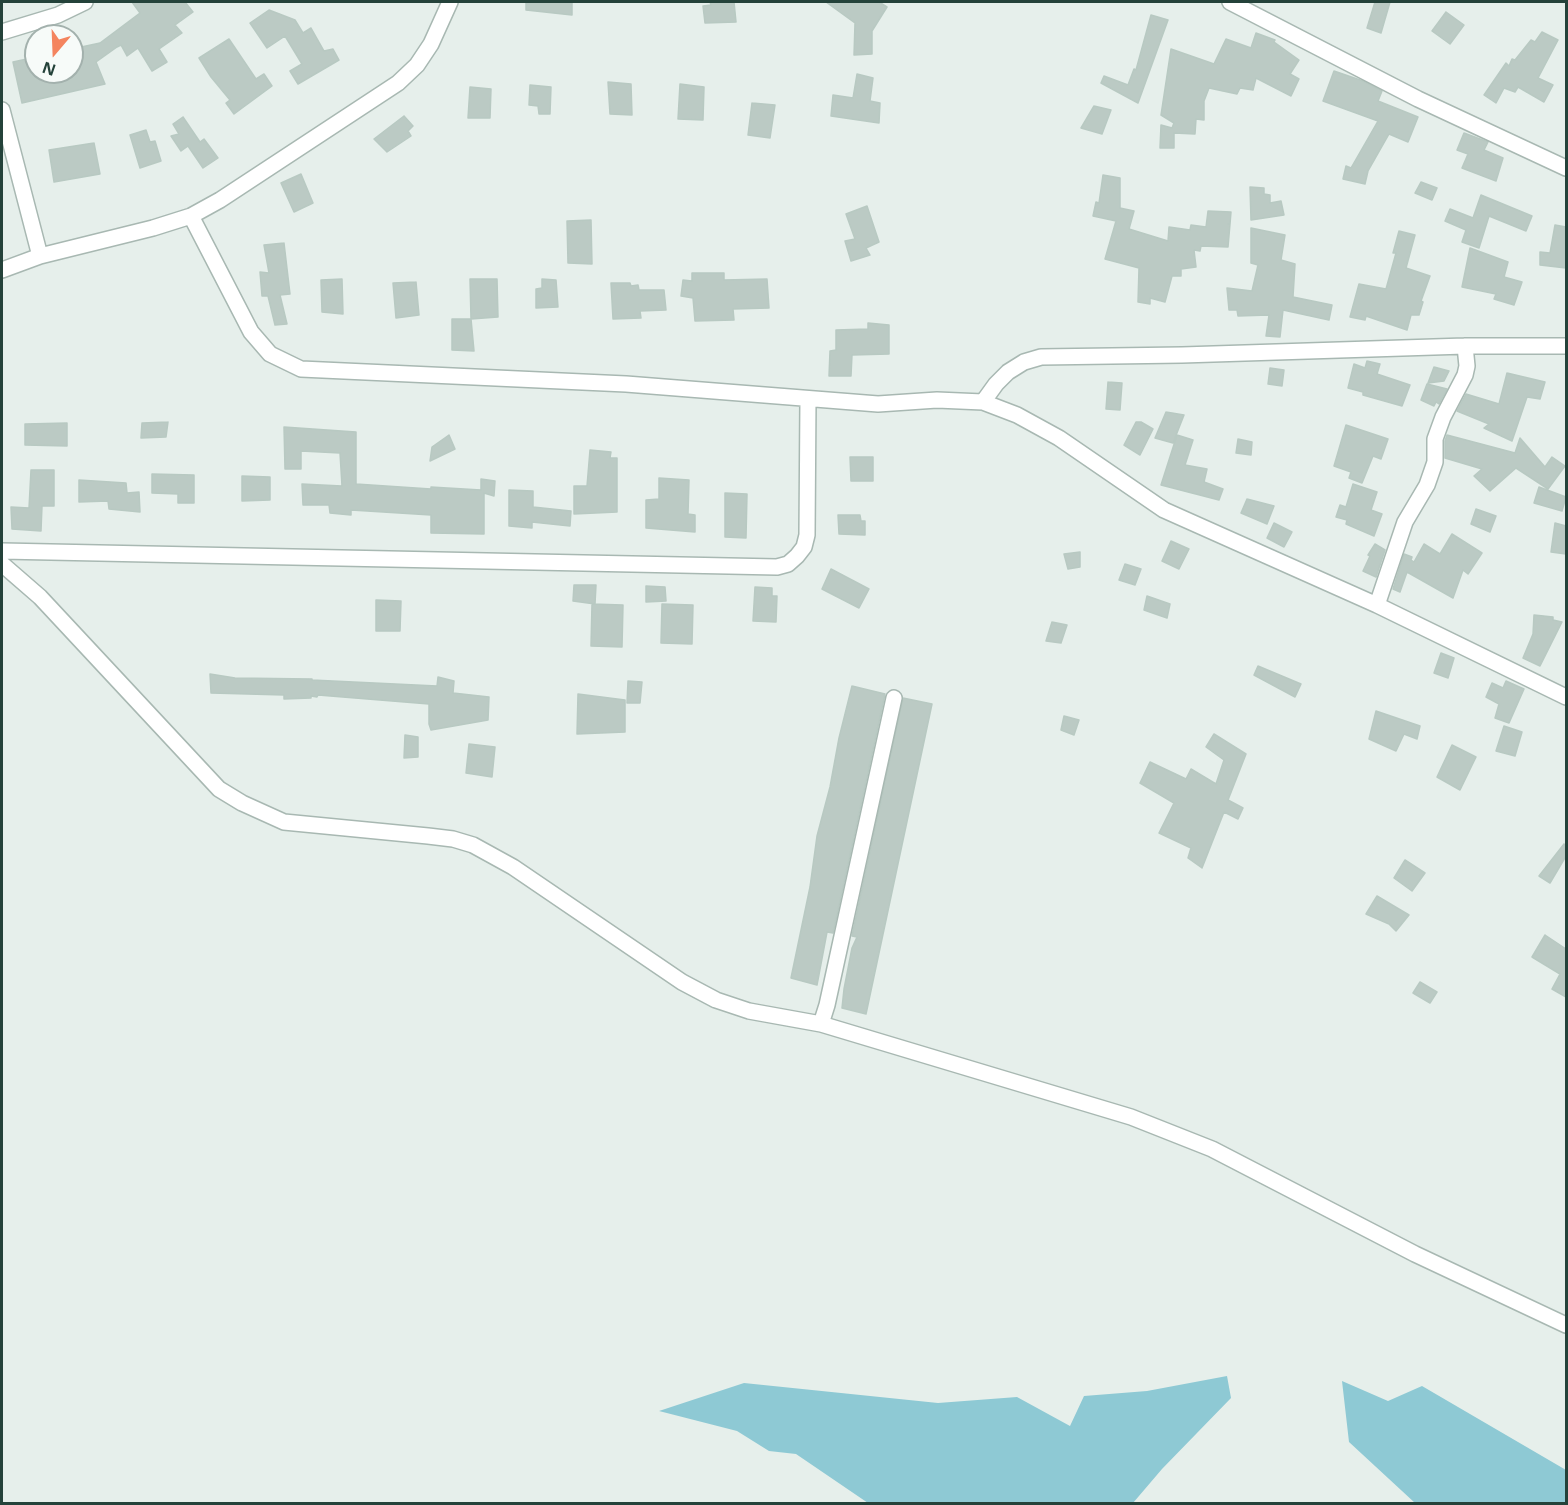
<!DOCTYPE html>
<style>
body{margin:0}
#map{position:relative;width:1568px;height:1505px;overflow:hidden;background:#e6efeb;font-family:"Noto Sans",sans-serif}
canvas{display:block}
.frame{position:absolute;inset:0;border:3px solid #24423a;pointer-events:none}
.north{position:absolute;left:24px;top:24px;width:60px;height:60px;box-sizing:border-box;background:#f7fbf9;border:2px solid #a3b1ad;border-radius:50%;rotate:199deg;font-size:16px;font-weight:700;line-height:24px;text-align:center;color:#24423a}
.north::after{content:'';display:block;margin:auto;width:21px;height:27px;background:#f4845f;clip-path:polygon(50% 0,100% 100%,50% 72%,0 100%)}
</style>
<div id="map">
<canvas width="1568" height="1505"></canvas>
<div class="frame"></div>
<div class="north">N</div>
</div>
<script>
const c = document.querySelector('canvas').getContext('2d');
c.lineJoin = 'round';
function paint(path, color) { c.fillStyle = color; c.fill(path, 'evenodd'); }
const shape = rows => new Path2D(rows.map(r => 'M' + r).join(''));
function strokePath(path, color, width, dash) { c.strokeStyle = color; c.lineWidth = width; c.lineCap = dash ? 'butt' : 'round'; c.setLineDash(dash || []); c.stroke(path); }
paint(shape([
 [1227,1376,1231,1398,1162,1469,1133,1503,868,1503,796,1454,769,1451,737,1431,659,1411,744,1383,938,1403,1017,1397,1070,1426,1084,1396,1147,1391],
 [1342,1381,1388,1401,1422,1386,1566,1470,1566,1503,1415,1503,1349,1442]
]), '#8ec9d4');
const building = shape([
 [132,2,185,2,193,12,175,25,182,33,159,49,167,62,152,71,138,48,127,56,121,45,117,47,96,62,105,84,22,103,13,62,36,57,36,72,72,72,72,49,100,43,140,13,132,2],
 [526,2,572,2,572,15,526,10,526,2],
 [710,2,734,2,736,22,705,23,703,6,711,5,710,2],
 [826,2,879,2,887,7,872,31,872,54,854,55,855,23,826,2],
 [1375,2,1390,2,1381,33,1367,28,1375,2],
 [269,10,295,20,303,33,311,28,324,51,333,49,339,60,298,84,290,71,302,64,285,36,267,48,250,23,269,10],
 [1446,12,1464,25,1450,44,1432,31,1446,12],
 [1151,15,1168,20,1138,103,1101,83,1104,76,1128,85,1134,69,1136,70,1151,15],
 [1542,32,1558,40,1538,78,1553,85,1544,102,1518,87,1515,92,1504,88,1496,103,1484,95,1506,63,1509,66,1512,59,1515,60,1531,40,1535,42,1542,32],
 [1256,33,1275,40,1274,42,1299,60,1290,74,1299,79,1291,96,1256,78,1253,90,1240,88,1237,94,1209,88,1204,101,1204,120,1196,119,1195,134,1174,133,1174,148,1160,148,1161,125,1172,128,1174,123,1161,115,1171,49,1214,64,1226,39,1251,48,1256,33],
 [229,39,256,79,264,74,272,86,234,114,226,103,230,100,211,77,199,58,229,39],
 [1334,71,1363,81,1382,91,1378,101,1418,117,1408,142,1389,134,1368,171,1365,184,1343,179,1346,166,1351,168,1378,121,1323,101,1334,71],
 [857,74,873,78,870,101,880,103,879,123,831,116,833,95,853,98,857,74],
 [608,82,631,84,632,115,610,114,608,82],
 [680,84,704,87,703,120,678,119,680,84],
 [530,85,551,87,550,114,539,114,538,106,529,105,530,85],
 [470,87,491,89,490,118,468,118,470,87],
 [752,103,775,105,770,138,748,135,752,103],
 [1094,106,1111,110,1102,134,1081,128,1094,106],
 [404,116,413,126,408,131,411,136,387,152,374,139,404,116],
 [183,117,200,142,204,139,218,158,203,168,188,146,181,151,171,136,179,134,173,124,183,117],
 [146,130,150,142,155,141,161,161,140,168,130,135,146,130],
 [1464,133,1488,142,1484,150,1503,158,1496,181,1462,168,1468,154,1457,150,1464,133],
 [94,143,100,174,54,182,49,150,94,143],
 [301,174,313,203,294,212,281,183,301,174],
 [1103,175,1120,178,1120,208,1134,211,1129,229,1168,241,1169,227,1190,230,1191,225,1206,227,1208,211,1231,212,1230,224,1228,224,1230,224,1228,247,1201,246,1200,251,1194,250,1196,267,1181,269,1181,276,1172,276,1165,302,1150,298,1150,304,1138,302,1139,268,1105,259,1116,221,1093,216,1096,202,1099,203,1103,175],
 [1421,182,1437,188,1432,200,1415,193,1421,182],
 [1250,187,1264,188,1264,194,1270,195,1270,203,1281,201,1284,215,1251,220,1250,187],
 [1481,195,1532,216,1526,231,1489,216,1479,248,1462,242,1466,230,1445,221,1450,209,1473,218,1481,195],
 [867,206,879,242,866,248,870,255,851,261,845,241,855,239,846,214,867,206],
 [591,220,592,264,568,263,567,221,591,220],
 [1555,225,1566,227,1566,268,1540,265,1540,252,1550,253,1555,225],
 [1251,228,1285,235,1281,260,1295,264,1293,297,1332,305,1329,320,1283,310,1280,337,1266,336,1269,315,1238,316,1237,310,1229,310,1227,288,1252,291,1258,265,1251,263,1251,228],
 [1399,231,1415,235,1406,268,1430,276,1421,301,1423,302,1419,315,1411,315,1407,330,1366,316,1365,320,1350,317,1359,284,1386,289,1396,253,1393,253,1399,231],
 [284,243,290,294,280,295,287,324,275,325,268,296,262,296,260,272,269,273,264,245,284,243],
 [1470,248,1508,262,1504,277,1522,282,1514,305,1494,299,1496,294,1462,287,1470,248],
 [692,273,724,273,724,280,767,279,769,308,733,309,734,320,695,321,693,298,681,296,683,280,692,281,692,273],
 [342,279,343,314,322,312,321,280,342,279],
 [470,279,497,279,498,317,471,319,470,279],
 [542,279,556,280,558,307,536,308,536,289,542,288,542,279],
 [416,282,419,315,396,318,393,283,416,282],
 [611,283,630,283,631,286,638,285,639,290,664,290,666,310,640,311,641,318,613,319,611,283],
 [452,319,471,319,474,351,452,350,452,319],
 [868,323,889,325,889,354,852,355,851,376,829,376,830,351,836,350,836,330,868,329,868,323],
 [1367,361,1380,364,1377,374,1410,385,1402,406,1363,395,1363,392,1348,388,1354,364,1365,368,1367,361],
 [1434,367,1449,371,1444,381,1428,383,1434,367],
 [1270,368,1284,370,1282,386,1268,384,1270,368],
 [1507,373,1545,382,1540,399,1527,397,1512,441,1484,428,1489,424,1457,411,1466,394,1499,404,1507,373],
 [1108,382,1122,383,1120,410,1106,409,1108,382],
 [1427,384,1447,389,1439,404,1436,402,1434,406,1421,400,1427,384],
 [1166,412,1184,415,1173,443,1155,438,1166,412],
 [168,422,166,437,141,438,142,423,168,422],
 [1136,422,1141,422,1153,429,1140,455,1124,445,1136,422],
 [67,423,67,446,25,445,25,424,67,423],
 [1346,425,1388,439,1381,459,1373,456,1362,483,1349,478,1351,472,1334,466,1346,425],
 [284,427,356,432,356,484,431,489,431,487,481,490,481,479,495,481,494,496,484,493,484,534,431,533,431,515,351,510,351,515,330,513,329,505,303,505,302,484,342,486,340,453,301,451,301,469,285,469,284,427],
 [449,435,455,449,430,461,432,447,449,435],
 [1177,435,1193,440,1185,465,1207,469,1204,482,1223,489,1219,500,1161,485,1177,435],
 [1447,435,1515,453,1520,438,1545,467,1552,457,1565,466,1548,489,1516,468,1490,491,1474,476,1482,469,1445,458,1445,441,1447,435],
 [1238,439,1252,442,1251,455,1236,453,1238,439],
 [590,450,611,452,610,458,617,458,617,512,574,514,574,486,587,486,590,450],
 [850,457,873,457,873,481,851,481,850,457],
 [31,470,54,470,54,506,42,506,41,531,12,529,11,507,29,508,31,470],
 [152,474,194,475,194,503,178,503,178,494,152,493,152,474],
 [242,476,270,477,270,500,242,501,242,476],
 [659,478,689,480,688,514,695,515,695,532,646,528,646,500,659,499,659,478],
 [79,480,126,483,127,493,139,492,140,512,109,509,108,501,79,502,79,480],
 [1353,484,1377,492,1371,510,1382,514,1374,536,1346,524,1347,520,1336,517,1340,505,1346,507,1353,484],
 [1539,487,1566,497,1562,511,1534,503,1539,487],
 [509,490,533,491,533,507,571,511,570,526,532,522,532,528,509,526,509,490],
 [725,493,747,494,746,538,725,537,725,493],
 [1247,499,1274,506,1267,524,1241,513,1247,499],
 [1476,509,1496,516,1490,532,1471,524,1476,509],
 [838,515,860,515,861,521,865,521,865,535,839,534,838,515],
 [1274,523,1292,532,1284,547,1267,538,1274,523],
 [1555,523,1566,526,1566,554,1551,552,1555,523],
 [1452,534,1482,553,1468,574,1463,570,1453,598,1407,572,1400,592,1393,589,1404,554,1412,557,1411,560,1414,562,1424,544,1440,554,1452,534],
 [1171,541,1189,549,1179,569,1162,561,1171,541],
 [1375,544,1385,550,1376,577,1363,571,1370,556,1368,555,1375,544],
 [1080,552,1080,567,1068,569,1064,554,1080,552],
 [1125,564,1141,569,1135,585,1119,580,1125,564],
 [831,569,869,589,859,608,822,589,831,569],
 [574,585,596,585,595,604,573,601,574,585],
 [646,586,665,587,666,601,646,602,646,586],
 [755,587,772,588,772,596,777,596,776,622,753,621,755,587],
 [1147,596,1170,604,1167,618,1144,610,1147,596],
 [376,600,401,601,400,631,376,631,376,600],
 [592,604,623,605,622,647,591,646,592,604],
 [662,604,693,605,692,644,661,643,662,604],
 [1534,615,1553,617,1553,620,1562,622,1540,666,1523,658,1533,634,1534,615],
 [1052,622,1067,625,1061,643,1046,641,1052,622],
 [1441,653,1454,658,1448,678,1434,673,1441,653],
 [1258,666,1301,684,1295,697,1254,675,1258,666],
 [210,674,235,678,312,679,312,680,437,686,438,677,454,681,453,693,489,697,488,720,431,730,429,724,429,704,318,695,317,697,311,696,311,698,284,699,284,695,211,693,210,674],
 [628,681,642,682,640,703,627,703,628,681],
 [1506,681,1524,689,1509,723,1495,718,1499,704,1486,697,1492,683,1503,688,1506,681],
 [852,686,885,694,833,933,827,932,817,985,791,978,810,887,817,836,830,787,839,738,852,686],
 [578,694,625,700,625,732,577,734,578,694],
 [903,698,932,704,866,1014,842,1008,844,989,852,948,857,937,852,936,903,698],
 [1376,711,1420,726,1417,739,1404,734,1396,751,1369,739,1376,711],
 [1064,716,1079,720,1074,735,1061,730,1064,716],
 [1504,726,1522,732,1515,756,1496,751,1504,726],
 [1214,734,1246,754,1228,800,1243,808,1238,819,1224,812,1202,868,1188,858,1191,848,1159,833,1174,803,1140,783,1150,762,1186,779,1191,769,1216,784,1224,760,1206,747,1214,734],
 [405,735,418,737,418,757,404,758,405,735],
 [469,744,495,747,492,777,466,773,469,744],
 [1452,745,1476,757,1460,790,1437,777,1452,745],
 [1564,844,1566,846,1566,856,1550,883,1539,876,1564,844],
 [1405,860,1425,873,1412,891,1394,878,1405,860],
 [1377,896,1409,915,1396,931,1389,924,1366,914,1377,896],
 [1545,935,1566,949,1566,997,1552,989,1560,974,1532,957,1545,935],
 [1420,982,1437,992,1430,1003,1413,993,1420,982]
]);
paint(building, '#bbcac4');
strokePath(building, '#b8c9c2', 1.5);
const minor = shape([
 [1230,2,1418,99,1566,168],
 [2,32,58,15,85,2],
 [2,110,40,256],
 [191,216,251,332,270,354,301,369,626,384,878,404,937,400,983,402,1017,415,1059,438,1164,510,1377,605,1566,697],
 [2,270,40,256,153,228,191,216,220,200,398,83,417,65,431,44,450,2],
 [983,402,996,384,1008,372,1024,362,1041,357,1182,355,1465,346,1566,346],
 [2,551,777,567,788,564,797,556,804,547,807,535,808,399],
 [2,564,40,597,219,789,242,803,284,822,428,836,453,839,473,845,513,867,682,982,716,1000,749,1011,821,1024,1131,1117,1212,1149,1415,1254,1566,1325],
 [1377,605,1405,522,1427,485,1435,462,1435,439,1443,417,1465,375,1467,366,1465,346],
 [821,1024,827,1005,894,698]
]);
strokePath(minor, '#a8b8b2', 18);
strokePath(minor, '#fff', 15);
</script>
